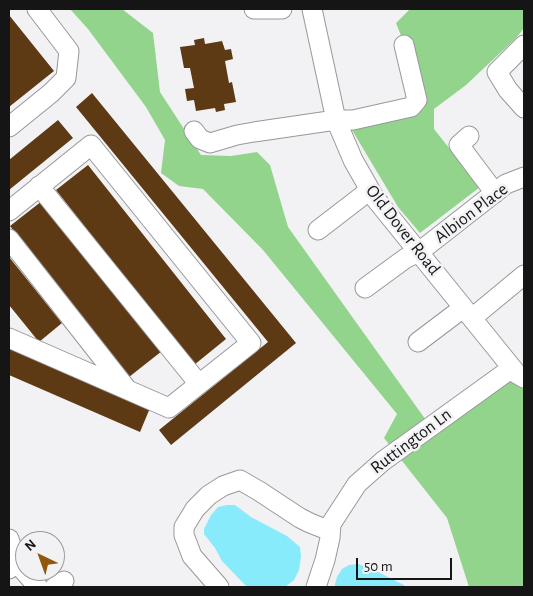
<!DOCTYPE html>
<style>
body{margin:0}
#map{position:relative;width:533px;height:596px;overflow:hidden;background:#f2f2f4;font-family:"Alegreya Sans",sans-serif}
canvas{display:block}
.frame{position:absolute;inset:0;border:10px solid #151516;pointer-events:none}
.north{position:absolute;left:15px;top:531px;width:50px;height:50px;box-sizing:border-box;background:#f2f2f4;border:1px solid #9a9a9b;border-radius:50%;rotate:318deg;font-size:14px;font-weight:700;line-height:20px;text-align:center;color:#151516}
.north::after{content:'';display:block;margin:auto;width:18px;height:22px;background:#8f580d;clip-path:polygon(50% 0,100% 100%,50% 72%,0 100%)}
.scale{position:absolute;left:356px;top:558px;width:96px;height:22px;box-sizing:border-box;border:2px solid #151516;border-top:0;padding-left:6px;font-size:15px;line-height:18px;white-space:nowrap;color:#151516;-webkit-text-stroke:4px #f2f2f4;paint-order:stroke}
</style>
<div id="map">
<canvas width="533" height="596"></canvas>
<div class="frame"></div>
<div class="north">N</div>
<div class="scale">50 m</div>
</div>
<script>
const c = document.querySelector('canvas').getContext('2d');
c.lineJoin = 'round';
function paint(path, color) { c.fillStyle = color; c.fill(path, 'evenodd'); }
const shape = rows => new Path2D(rows.map(r => 'M' + r).join(''));
function strokePath(path, color, width, dash) { c.strokeStyle = color; c.lineWidth = width; c.lineCap = dash ? 'butt' : 'round'; c.setLineDash(dash || []); c.stroke(path); }
function write(font, color, halo, rows, align = 'center') {
  c.font = font + ' "Alegreya Sans",sans-serif'; c.lineWidth = 5; c.setLineDash([]); c.textBaseline = 'middle'; c.strokeStyle = halo; c.fillStyle = color; for (const [text, x, y, turn = 0] of rows) {
    c.save(); c.translate(x, y); c.rotate((+turn || 0) * Math.PI / 180); c.textAlign = isNaN(turn) ? turn : align; if (halo) c.strokeText(text, 0, 0); c.fillText(text, 0, 0); c.restore();
  }
}
paint(shape([
 [70,9,122,9,153,33,160,92,201,155,231,156,257,152,270,165,288,227,433,430,508,377,524,387,524,587,469,587,447,518,384,438,397,414,263,250,203,189,179,186,161,173,165,140,146,107,88,29],
 [410,9,524,9,524,28,516,38,466,85,434,109,434,129,480,187,420,233,398,207,352,130,420,106,414,68,396,23]
]), '#92d48c');
paint(shape([
 [227,505,235,505,251,517,287,536,300,547,301,557,299,570,294,580,285,587,247,587,222,561,215,548,204,534,204,529,211,515,218,507],
 [358,564,370,568,404,585,406,587,335,587,335,584,337,577,342,569,349,565]
]), '#88ebfc');
paint(shape([
 [9,15,54,71,9,107],
 [204,38,205,44,222,41,225,50,231,49,233,59,225,61,229,83,232,82,236,102,224,104,225,110,216,112,215,108,196,111,194,100,187,101,185,89,194,88,190,68,184,68,180,47,195,45,194,40],
 [92,93,296,343,171,445,159,430,268,342,76,107],
 [58,120,73,138,9,190,9,160],
 [88,165,226,339,194,365,56,190],
 [42,201,162,351,129,377,10,226],
 [9,257,62,323,39,342,9,305],
 [9,347,150,408,140,432,9,375]
]), '#5d3914');
const minor = shape([
 [254,9,282,9],
 [312,9,336,120,353,160,374,197,517,374,524,378],
 [524,45,497,72,508,90,524,108],
 [9,127,51,93,66,78,69,51,37,9],
 [194,131,200,139,210,143,237,135,254,132,336,120,353,120,411,107,417,100,404,45],
 [469,136,459,145,495,193],
 [39,186,199,384],
 [9,211,91,145,251,343,169,408,9,338],
 [318,230,370,190],
 [9,239,126,388],
 [365,288,406,258,419,252,506,184,524,177],
 [472,318,524,275],
 [418,342,463,308],
 [9,539,17,563],
 [9,569,17,563,38,587],
 [55,587,64,581],
 [219,587,192,556,184,535,184,527,195,509,209,495,223,486,240,480,259,491,300,518,310,523,330,531],
 [316,587,325,560,330,538,331,524,357,484,383,461,512,368]
]);
strokePath(minor, '#98989a', 21);
strokePath(minor, '#fff', 19);
write('18px', '#151516', '#f2f2f4', [
 ["Albion Place",471,213,-37],
 ["Old Dover Road",403,230,52],
 ["Ruttington Ln",411,441,-37]
]);
</script>
